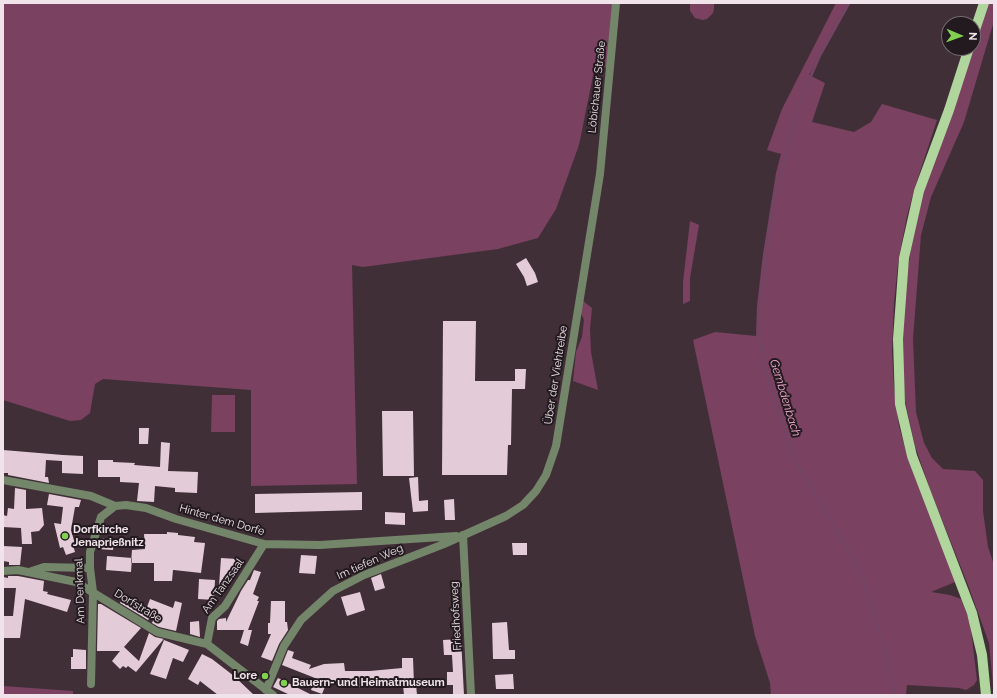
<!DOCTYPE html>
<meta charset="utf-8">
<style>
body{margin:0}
#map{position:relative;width:997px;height:698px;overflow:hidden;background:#412f38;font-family:Raleway,sans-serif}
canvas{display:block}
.frame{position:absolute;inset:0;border:4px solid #f0e4ea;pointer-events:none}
.north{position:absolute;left:941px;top:16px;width:40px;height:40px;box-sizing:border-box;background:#221a1e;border:1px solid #746b70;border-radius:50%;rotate:92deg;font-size:11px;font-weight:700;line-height:16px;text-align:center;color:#f0e4ea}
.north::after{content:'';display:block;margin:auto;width:14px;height:18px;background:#81d050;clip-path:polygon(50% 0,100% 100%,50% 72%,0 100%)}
</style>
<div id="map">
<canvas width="997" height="698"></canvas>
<div class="frame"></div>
<div class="north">N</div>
</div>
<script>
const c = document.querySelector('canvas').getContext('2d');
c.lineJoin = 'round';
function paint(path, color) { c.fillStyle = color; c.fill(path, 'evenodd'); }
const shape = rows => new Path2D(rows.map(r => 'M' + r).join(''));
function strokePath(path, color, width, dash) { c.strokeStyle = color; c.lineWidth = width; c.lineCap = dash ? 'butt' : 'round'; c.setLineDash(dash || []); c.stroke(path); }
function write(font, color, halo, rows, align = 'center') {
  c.font = font + ' Raleway,sans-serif'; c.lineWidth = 4; c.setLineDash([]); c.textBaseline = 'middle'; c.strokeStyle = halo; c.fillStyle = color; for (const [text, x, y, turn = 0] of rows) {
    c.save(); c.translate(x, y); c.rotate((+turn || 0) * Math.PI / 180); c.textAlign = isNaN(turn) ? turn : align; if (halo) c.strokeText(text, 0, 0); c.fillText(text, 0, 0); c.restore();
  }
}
paint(shape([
 [3,3,616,3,610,68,595,66,579,145,556,209,538,238,498,249,363,267,352,265,357,484,251,486,251,390,103,379,95,384,90,413,81,420,70,421,3,400],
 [690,3,714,3,714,9,713,13,707,19,703,20,695,18,690,11],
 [836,3,849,3,809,75,825,83,812,122,854,132,871,122,882,104,937,120,915,187,907,216,898,263,894,303,892,351,894,387,899,426,908,458,960,580,931,592,950,595,961,599,970,622,977,680,974,685,966,690,959,688,907,685,906,695,771,695,770,683,755,636,693,340,715,332,756,336,757,306,763,254,776,173,781,154,767,150,782,109],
 [988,3,994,3,994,21,964,122,931,197,921,235,913,339,916,412,924,443,932,458,943,469,975,471,983,480,983,511,988,547,994,565,994,695,989,643,968,585,931,492,915,446,905,401,902,367,904,292,911,249,923,193],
 [690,221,699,225,690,278,690,301,683,304,683,282],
 [583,301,592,308,590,329,591,352,598,390,573,381,576,352,582,337,584,320,581,313],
 [212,395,235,395,235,432,211,432],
 [3,686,73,691,73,695,3,695]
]), '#7a4161');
strokePath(shape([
 [849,3,820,55,802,96,773,202,760,308,760,336,764,366,795,460,862,574,887,659,895,695]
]), '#734463', 3);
paint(shape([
 [526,258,535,273,538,282,527,286,524,277,516,264],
 [443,321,476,321,475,381,515,381,515,369,526,369,525,389,512,389,511,445,508,445,507,475,442,475],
 [382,411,413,411,414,476,383,476],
 [139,428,149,428,148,444,139,444],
 [161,442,170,443,168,471,198,472,197,493,175,492,175,488,155,486,154,502,137,501,139,483,120,482,120,477,98,477,98,460,113,460,113,462,135,463,134,465,160,467],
 [3,450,63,455,83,456,83,474,62,473,62,461,46,460,45,477,48,477,49,483,8,475,8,473,3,473],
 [418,477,419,501,428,500,428,511,413,512,409,478],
 [15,488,26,490,26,509,42,508,44,525,39,531,31,532,32,544,22,544,21,528,3,527,3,515,7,516,8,508,14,509],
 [362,492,362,510,255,513,255,494],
 [49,494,81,500,79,507,75,507,71,530,75,544,73,545,75,552,66,555,63,547,60,548,54,523,61,524,63,507,47,505],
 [454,499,455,520,445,520,444,500],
 [385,512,405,513,405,525,385,524],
 [167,532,178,533,178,535,195,537,194,542,205,543,201,573,174,570,173,570,172,581,154,581,154,563,131,563,132,550,145,549,144,534,167,534],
 [100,538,114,540,113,550,98,549],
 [512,543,527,543,527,555,513,555],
 [3,546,22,547,20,565,9,565,9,562,3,561],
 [301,555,317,556,315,574,299,573],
 [107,556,132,558,131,572,106,570],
 [221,558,237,559,236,574,229,574,228,587,219,586],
 [254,570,261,572,253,594,259,597,257,601,259,601,248,630,217,630,217,621,219,619,226,618,226,622,241,591,248,580,250,580],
 [381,574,385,588,375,591,371,578],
 [8,576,18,576,44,581,43,591,48,592,47,594,71,600,67,612,25,599,20,638,3,638,3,616,13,616,16,588,3,588,3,577,8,578],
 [199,579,215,580,214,600,198,599],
 [360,592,365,610,347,616,341,597],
 [133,599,147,607,150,599,173,608,175,601,182,603,176,631,159,627,152,623,157,610,148,620,120,603,121,601,127,604,128,601,132,603],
 [271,601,285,601,285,622,287,622,288,630,279,644,272,661,261,657,271,634,268,634,268,623,270,623],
 [98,604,101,604,141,628,124,647,139,661,149,633,155,637,164,639,162,640,163,640,136,672,128,666,126,668,123,666,120,669,112,661,120,651,97,651],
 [199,621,200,637,190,634,190,622],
 [507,622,509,650,515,650,515,659,493,659,492,623],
 [244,630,252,630,248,646,240,643],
 [461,639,464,695,453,695,453,685,447,685,447,672,453,672,452,655,444,655,443,640],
 [164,640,189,650,183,662,173,658,166,679,150,674],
 [73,649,86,650,86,669,71,669,71,657,73,657],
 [288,650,294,652,292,658,311,665,309,669,324,664,344,663,345,671,370,671,402,668,402,658,413,658,414,684,416,684,417,695,404,695,403,685,379,687,355,687,355,680,327,682,322,694,311,690,315,678,282,665],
 [202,654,212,659,234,676,254,695,218,695,200,681,198,685,188,679],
 [513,674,514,689,496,689,495,675],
 [278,678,312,695,290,695,273,687]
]), '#e3ccd7');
strokePath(shape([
 [3,480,91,496,115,506,126,505,146,508,176,519,264,544,320,545,456,536],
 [463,535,471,695],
 [3,571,18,570,76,582,157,632,207,644,273,695],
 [29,572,44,567,90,568],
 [207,644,212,618,225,606,264,544],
 [91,684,93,592,90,568,90,552,101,517,115,506],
 [266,690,284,646,301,620,333,591,364,575,444,544,506,516,523,505,536,491,546,475,556,446,600,174,616,3]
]), '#73866a', 8);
strokePath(shape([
 [973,36,984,3],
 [969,48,949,110,919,191,904,258,898,339,900,404,912,456,972,613,982,655,986,695]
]), '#b0d69d', 10);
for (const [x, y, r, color] of [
 [65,536,4,"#81d050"],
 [265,676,4,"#81d050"],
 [284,683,4,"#81d050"]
]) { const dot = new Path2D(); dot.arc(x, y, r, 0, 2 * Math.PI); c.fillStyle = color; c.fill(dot); strokePath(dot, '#221a1e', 1.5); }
write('11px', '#f0e4ea', '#221a1e', [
 ["Löbichauer Straße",597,87,-84],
 ["Über der Viehtreibe",556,375,-81],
 ["Hinter dem Dorfe",222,520,16],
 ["Im tiefen Weg",370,562,-24],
 ["Am Tanzsaal",223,586,-55],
 ["Am Denkmal",80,591,-92],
 ["Dorfstraße",138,606,31],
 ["Friedhofsweg",456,616,-93]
]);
write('bold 11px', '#f0e4ea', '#221a1e', [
 ["Dorfkirche",73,530],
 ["Jenaprießnitz",73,543],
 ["Lore",257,676,"right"],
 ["Bauern- und Heimatmuseum",292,683]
], 'left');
write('italic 12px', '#f6a7d1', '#221a1e', [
 ["Gembdenbach",785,398,73]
]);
</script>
